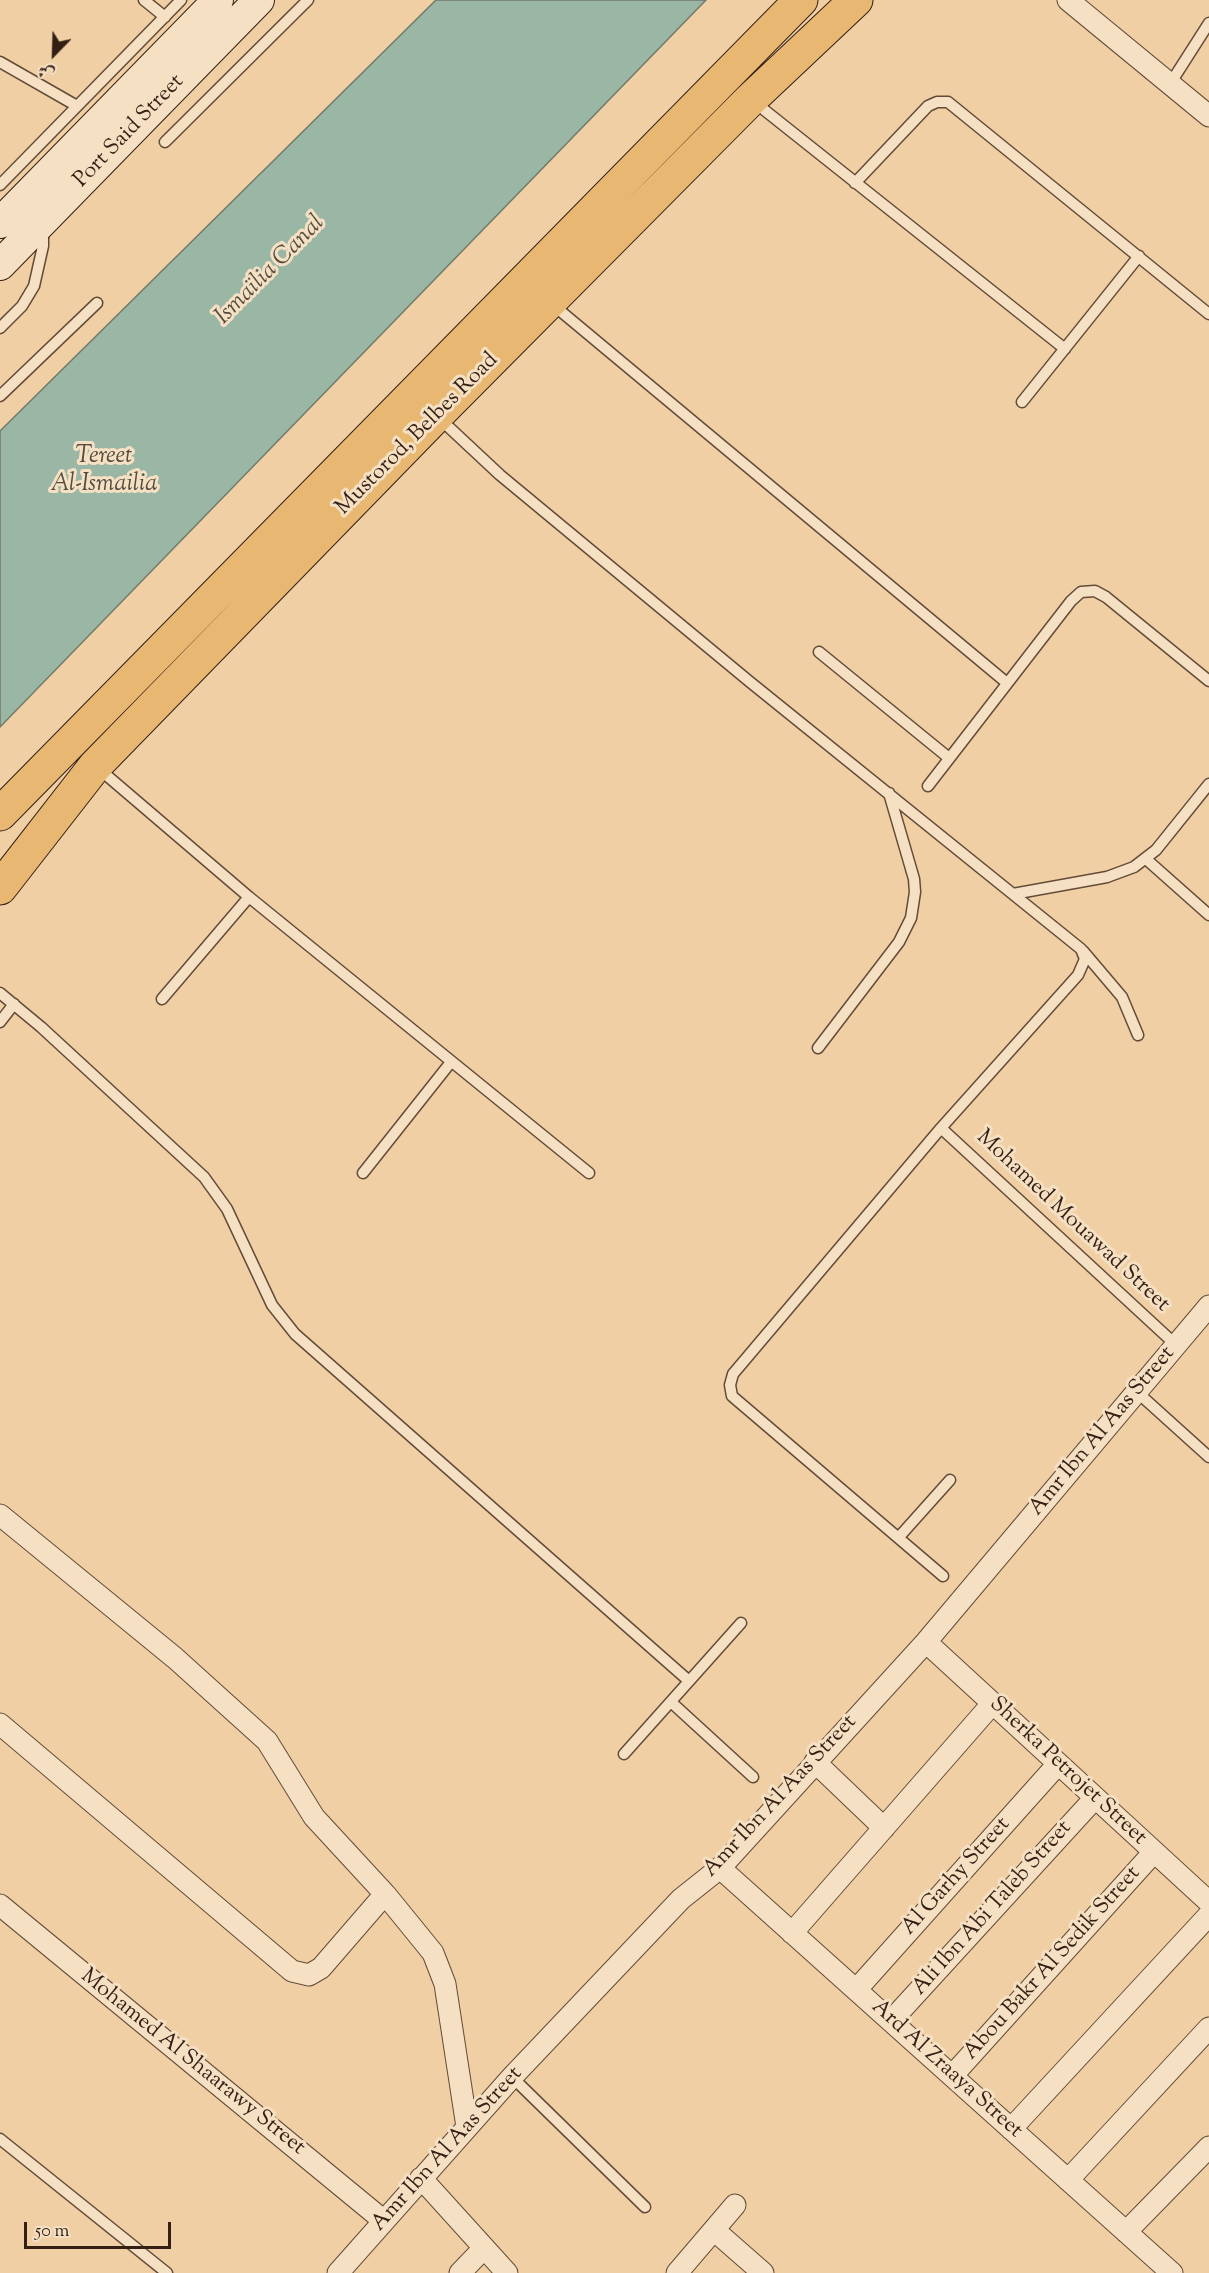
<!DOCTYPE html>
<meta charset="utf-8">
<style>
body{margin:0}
#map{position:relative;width:1209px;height:2273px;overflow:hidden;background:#efcfa3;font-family:"Sorts Mill Goudy",Amiri,serif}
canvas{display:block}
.north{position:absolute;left:24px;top:24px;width:60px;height:60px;-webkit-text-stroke:4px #f5e0c3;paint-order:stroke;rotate:203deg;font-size:16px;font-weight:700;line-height:24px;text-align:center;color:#341f15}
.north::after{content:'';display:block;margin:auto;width:21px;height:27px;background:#341f15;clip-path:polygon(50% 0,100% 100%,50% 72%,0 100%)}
.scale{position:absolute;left:24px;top:2222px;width:147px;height:27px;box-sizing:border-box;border:3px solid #341f15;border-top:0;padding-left:8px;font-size:18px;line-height:21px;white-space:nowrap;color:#341f15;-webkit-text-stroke:4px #f5e0c3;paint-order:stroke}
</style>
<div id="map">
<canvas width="1209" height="2273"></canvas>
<div class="north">ش</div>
<div class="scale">50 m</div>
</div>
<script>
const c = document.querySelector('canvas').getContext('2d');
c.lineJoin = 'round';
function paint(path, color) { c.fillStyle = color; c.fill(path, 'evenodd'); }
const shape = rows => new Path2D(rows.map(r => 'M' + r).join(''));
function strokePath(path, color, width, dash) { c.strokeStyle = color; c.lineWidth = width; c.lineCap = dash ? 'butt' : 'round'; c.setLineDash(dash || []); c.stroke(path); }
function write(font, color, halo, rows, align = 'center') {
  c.font = font + ' "Sorts Mill Goudy",serif'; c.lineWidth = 6; c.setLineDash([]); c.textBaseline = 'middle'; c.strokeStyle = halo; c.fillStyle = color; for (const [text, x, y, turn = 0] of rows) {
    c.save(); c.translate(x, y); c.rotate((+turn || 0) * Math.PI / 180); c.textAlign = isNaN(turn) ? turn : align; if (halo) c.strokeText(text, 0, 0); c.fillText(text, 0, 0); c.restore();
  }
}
const water = shape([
 [436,0,706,0,0,727,0,431,436,0]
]);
paint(water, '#9ab6a4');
strokePath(water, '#717a6b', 1.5);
const lane = shape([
 [144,0,165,17],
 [0,62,77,106],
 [1170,84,1209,23],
 [753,101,1065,349],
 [165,142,308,0],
 [855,183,928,106,937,102,948,102,1209,314],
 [0,185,181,0],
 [552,304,1007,683],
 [0,328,22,306,34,286,43,246,43,228],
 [0,396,97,303],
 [1022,402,1139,256],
 [439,418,500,475,750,682,1081,949,1085,959,1078,975,941,1128,733,1374,730,1385,732,1396,943,1576],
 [819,652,949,758],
 [98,768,249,897,589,1173],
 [928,786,1071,601,1081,592,1095,591,1106,597,1209,681],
 [1146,859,1209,915],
 [1013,894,1107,877,1134,867,1156,850,1209,784],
 [1083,951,1122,997,1138,1035],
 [0,993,41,1027,204,1177,227,1209,272,1305,295,1334,689,1681],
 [162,999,249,897],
 [0,1022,14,1004],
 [818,1048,899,942,911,918,915,892,914,879,889,793],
 [941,1128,1176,1345],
 [363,1173,451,1062],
 [1137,1392,1209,1457],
 [899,1537,950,1480],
 [671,1702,753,1777],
 [624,1754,741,1623],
 [512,2077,645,2207],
 [0,2139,167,2273]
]);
const street = shape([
 [1068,0,1209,116],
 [0,1515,175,1658,267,1741,314,1817,385,1894,433,1953,445,1984,467,2127],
 [926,1642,1209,1902],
 [0,1724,292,1971,309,1975,321,1968,385,1894],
 [815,1762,884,1828],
 [720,1868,1172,2273],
 [0,1905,384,2221],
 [792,1933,992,1704],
 [856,1990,1058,1764],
 [891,2021,1095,1798],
 [952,2076,1154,1852],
 [1011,2129,1209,1915],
 [421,2178,507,2273],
 [1068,2180,1209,2028],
 [714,2230,763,2273],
 [1126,2232,1209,2147],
 [338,2273,512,2077,681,1899,720,1868,926,1642,1209,1306],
 [460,2273,484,2248],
 [677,2273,735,2205]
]);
const secondary = shape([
 [0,223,218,0],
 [0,265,259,0]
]);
const primary = shape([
 [0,814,801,0],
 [0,888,95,766,436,416,751,99,856,0]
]);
strokePath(lane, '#634b38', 13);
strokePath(street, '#634b38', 23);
strokePath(secondary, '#341f15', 32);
strokePath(primary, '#341f15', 35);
strokePath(lane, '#f5e0c3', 10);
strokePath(street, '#f5e0c3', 21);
strokePath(secondary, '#f5e0c3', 30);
strokePath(primary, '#e8b872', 33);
write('22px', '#341f15', '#f5e0c3', [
 ["Port Said Street",130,132,-46],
 ["Mustorod, Belbes Road",418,435,-45],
 ["Mohamed Mouawad Street",1072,1222,43],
 ["Amr Ibn Al Aas Street",1103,1432,-50],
 ["Sherka Petrojet Street",1067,1772,43],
 ["Amr Ibn Al Aas Street",781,1797,-47],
 ["Al Garhy Street",957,1877,-48],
 ["Ali Ibn Abi Taleb Street",993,1909,-48],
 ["Abou Bakr Al Sedik Street",1053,1964,-48],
 ["Mohamed Al Shaarawy Street",192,2063,39],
 ["Ard Al Zraaya Street",946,2070,42],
 ["Amr Ibn Al Aas Street",448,2150,-48]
]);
write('italic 24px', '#534c40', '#f5e0c3', [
 ["Ismaïlia Canal",271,271,-45],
 ["Tereet",104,458],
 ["Al-Ismailia",104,486]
]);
</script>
